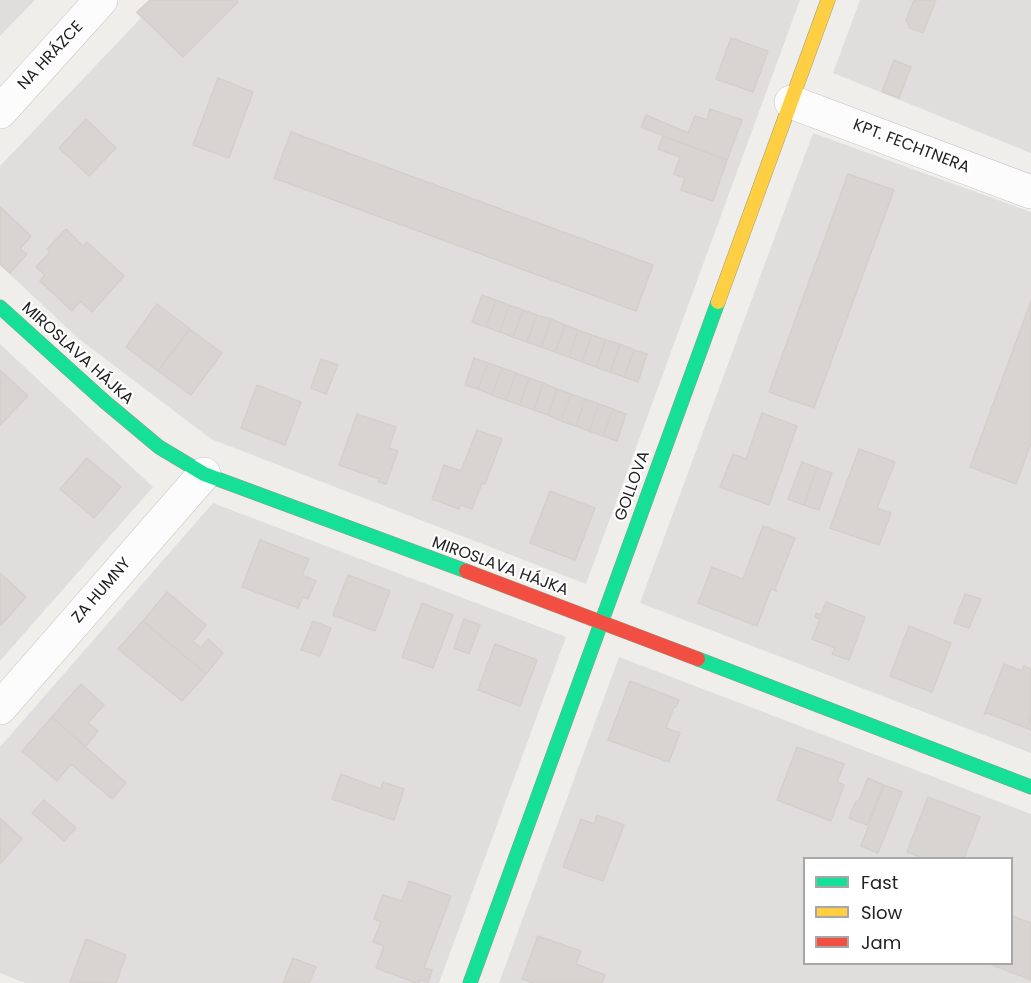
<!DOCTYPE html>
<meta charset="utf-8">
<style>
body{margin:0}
#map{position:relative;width:1031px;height:983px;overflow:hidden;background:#f0eeeb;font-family:Poppins,sans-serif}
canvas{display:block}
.legend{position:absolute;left:803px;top:857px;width:210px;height:108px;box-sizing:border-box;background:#fff;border:2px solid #a7a7a7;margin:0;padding:8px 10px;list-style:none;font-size:18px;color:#222}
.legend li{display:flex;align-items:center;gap:12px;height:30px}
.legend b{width:30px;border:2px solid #a7a7a7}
</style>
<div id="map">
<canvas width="1031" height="983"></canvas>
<ul class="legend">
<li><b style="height:8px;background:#16e098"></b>Fast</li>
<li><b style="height:8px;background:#ffcf43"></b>Slow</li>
<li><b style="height:8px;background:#f24e42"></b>Jam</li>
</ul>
</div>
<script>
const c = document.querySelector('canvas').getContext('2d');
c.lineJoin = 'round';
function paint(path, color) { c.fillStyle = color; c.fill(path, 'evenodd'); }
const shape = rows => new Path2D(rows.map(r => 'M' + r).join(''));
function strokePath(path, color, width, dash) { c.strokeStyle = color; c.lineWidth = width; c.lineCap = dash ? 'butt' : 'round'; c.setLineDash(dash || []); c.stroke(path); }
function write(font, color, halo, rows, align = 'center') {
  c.font = font + ' Poppins,sans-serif'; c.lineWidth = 4.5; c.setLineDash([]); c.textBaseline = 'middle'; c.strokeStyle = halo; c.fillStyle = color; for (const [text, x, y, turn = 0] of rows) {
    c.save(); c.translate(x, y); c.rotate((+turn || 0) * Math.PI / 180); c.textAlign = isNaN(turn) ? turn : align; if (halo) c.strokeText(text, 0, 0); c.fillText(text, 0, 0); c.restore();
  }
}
paint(shape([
 [0,0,35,0,0,36],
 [150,0,800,0,586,584,211,439,79,339,0,265,0,166,141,18,136,13],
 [860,0,1031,0,1031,153,833,73],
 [813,133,1031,212,1031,753,640,603],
 [0,344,153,487,0,661],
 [213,503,566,637,439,983,25,983,0,973,0,747],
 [619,657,1031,814,1031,983,499,983],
 [804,858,1012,858,1012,964,804,964]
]), '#dfdedc');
const building = shape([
 [150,0,236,0,238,2,183,57,137,12,150,0],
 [914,0,936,0,923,33,910,28,906,20,914,0],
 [731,38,768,51,753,92,716,79,731,38],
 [894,60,911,67,899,98,882,92,894,60],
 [218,78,253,92,229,158,193,145,218,78],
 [710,109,742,120,727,160,641,127,646,115,688,133,695,116,707,120,710,109],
 [86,119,116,148,89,176,59,148,86,119],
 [291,132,653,265,636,311,274,178,291,132],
 [663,136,727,160,713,201,681,190,685,178,674,174,680,157,658,149,663,136],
 [848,174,894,190,814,408,769,392,848,174],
 [0,207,31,236,20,249,27,254,10,273,0,264,0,207],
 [66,229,83,246,87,242,124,276,92,312,80,301,72,311,40,281,45,275,36,267,50,252,47,249,66,229],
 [482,295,496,300,486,327,472,322,482,295],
 [496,300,509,305,500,332,486,327,496,300],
 [1031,301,1031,443,1016,484,970,467,1031,301],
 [157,304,190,329,158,371,126,347,157,304],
 [509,305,523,310,513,337,500,332,509,305],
 [523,310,537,315,527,342,513,337,523,310],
 [537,315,551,319,541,347,527,342,537,315],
 [551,319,565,325,555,352,541,347,551,319],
 [565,325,578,330,569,357,555,352,565,325],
 [190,329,222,353,191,395,158,371,190,329],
 [578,330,592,335,582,362,569,357,578,330],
 [592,335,606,340,596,367,582,362,592,335],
 [606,340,620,344,610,372,596,367,606,340],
 [620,344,634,350,624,377,610,372,620,344],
 [634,350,647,354,638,382,624,377,634,350],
 [474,358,488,363,478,389,465,385,474,358],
 [321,359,338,365,326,394,311,388,321,359],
 [488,363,502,368,492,395,478,389,488,363],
 [502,368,516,373,506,400,492,395,502,368],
 [0,370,28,396,0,425,0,370],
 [516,373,529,378,520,405,506,400,516,373],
 [529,378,543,383,534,410,520,405,529,378],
 [543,383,557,389,548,415,534,410,543,383],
 [257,385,301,402,285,445,241,428,257,385],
 [557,389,571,394,561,421,548,415,557,389],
 [571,394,585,399,576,426,561,421,571,394],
 [585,399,599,404,589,431,576,426,585,399],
 [599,404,613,409,603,436,589,431,599,404],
 [613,409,626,414,617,441,603,436,613,409],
 [762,413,797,426,769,505,720,487,733,454,746,459,762,413],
 [357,414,396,427,389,448,398,451,386,484,378,482,379,479,339,465,357,414],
 [477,430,502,439,485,484,482,483,472,509,461,505,459,509,432,499,444,465,461,471,477,430],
 [859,449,895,462,877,508,891,513,879,545,830,528,859,449],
 [87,458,121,487,94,518,60,489,87,458],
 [802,462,817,468,804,505,788,499,802,462],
 [817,468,832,473,819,510,804,505,817,468],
 [550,491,595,508,575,560,530,543,550,491],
 [763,526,795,538,775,589,777,591,771,589,757,626,698,603,712,567,743,579,763,526],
 [260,540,309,559,302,575,316,581,308,599,303,597,298,608,242,587,260,540],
 [0,573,26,597,1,625,0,624,0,573],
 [348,575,390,591,375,631,333,615,348,575],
 [167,592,206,625,193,641,201,648,208,639,223,653,206,674,143,621,167,592],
 [965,594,981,599,969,628,954,623,965,594],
 [826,602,865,617,849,660,832,654,835,648,812,639,820,619,815,617,816,613,821,615,826,602],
 [422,603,453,615,433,668,402,657,422,603],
 [464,619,480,625,469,654,454,648,464,619],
 [143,621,206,674,182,701,118,649,143,621],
 [313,621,331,628,320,656,301,650,313,621],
 [909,626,951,643,932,692,890,676,909,626],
 [495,644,537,660,520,706,478,690,495,644],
 [1004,664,1022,671,1024,666,1031,669,1031,714,1026,728,987,713,984,715,1004,664],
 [630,681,679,700,676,707,674,707,666,728,680,733,669,762,608,740,630,681],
 [81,684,104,705,88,723,98,731,85,747,52,717,81,684],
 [1031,714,1031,730,1026,728,1031,714],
 [52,717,126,783,112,799,71,764,57,781,22,751,52,717],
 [797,747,844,764,837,782,844,785,831,821,777,800,797,747],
 [341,774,381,789,383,782,404,789,394,820,332,799,341,774],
 [868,778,883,785,867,825,849,818,855,803,859,800,868,778],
 [884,785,902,792,878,853,861,846,884,785],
 [928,797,980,817,964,858,923,858,907,852,928,797],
 [44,800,76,828,64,841,32,813,44,800],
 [597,815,624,825,603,881,563,867,581,819,594,824,597,815],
 [0,818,22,839,0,864,0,818],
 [409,881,451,896,424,968,432,970,428,982,420,980,419,983,416,983,376,968,384,946,373,942,381,922,374,919,383,895,402,901,409,881],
 [1012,916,1031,923,1031,980,990,964,1012,964,1012,916],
 [538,936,581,951,576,964,605,975,602,983,533,983,522,979,538,936],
 [86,939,126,955,116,983,70,982,86,939],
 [293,958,316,967,309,983,283,983,293,958]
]);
paint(building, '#d7d4d2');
strokePath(building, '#d3d0cc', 1.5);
const street = shape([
 [791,102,1031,192],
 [0,112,101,0],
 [0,708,204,474]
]);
const fast = shape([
 [0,307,104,401,159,447,204,474,466,571],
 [698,659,1031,787],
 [470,983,718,302]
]);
const slow = shape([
 [718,302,828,0]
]);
const jam = shape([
 [466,571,698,659]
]);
strokePath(street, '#c9c8c7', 34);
strokePath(fast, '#999a82', 15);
strokePath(slow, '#999a82', 15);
strokePath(jam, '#999a82', 15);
strokePath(street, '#fdfcfc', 33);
strokePath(fast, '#16e098', 14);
strokePath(slow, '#ffcf43', 14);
strokePath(jam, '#f24e42', 14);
write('16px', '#222', '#fff', [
 ["NA HRÁZCE",51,56,-47],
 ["KPT. FECHTNERA",911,147,21],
 ["MIROSLAVA HÁJKA",77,354,42],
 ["GOLLOVA",633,486,-70],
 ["MIROSLAVA HÁJKA",500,567,20],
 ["ZA HUMNY",102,591,-49]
]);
</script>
